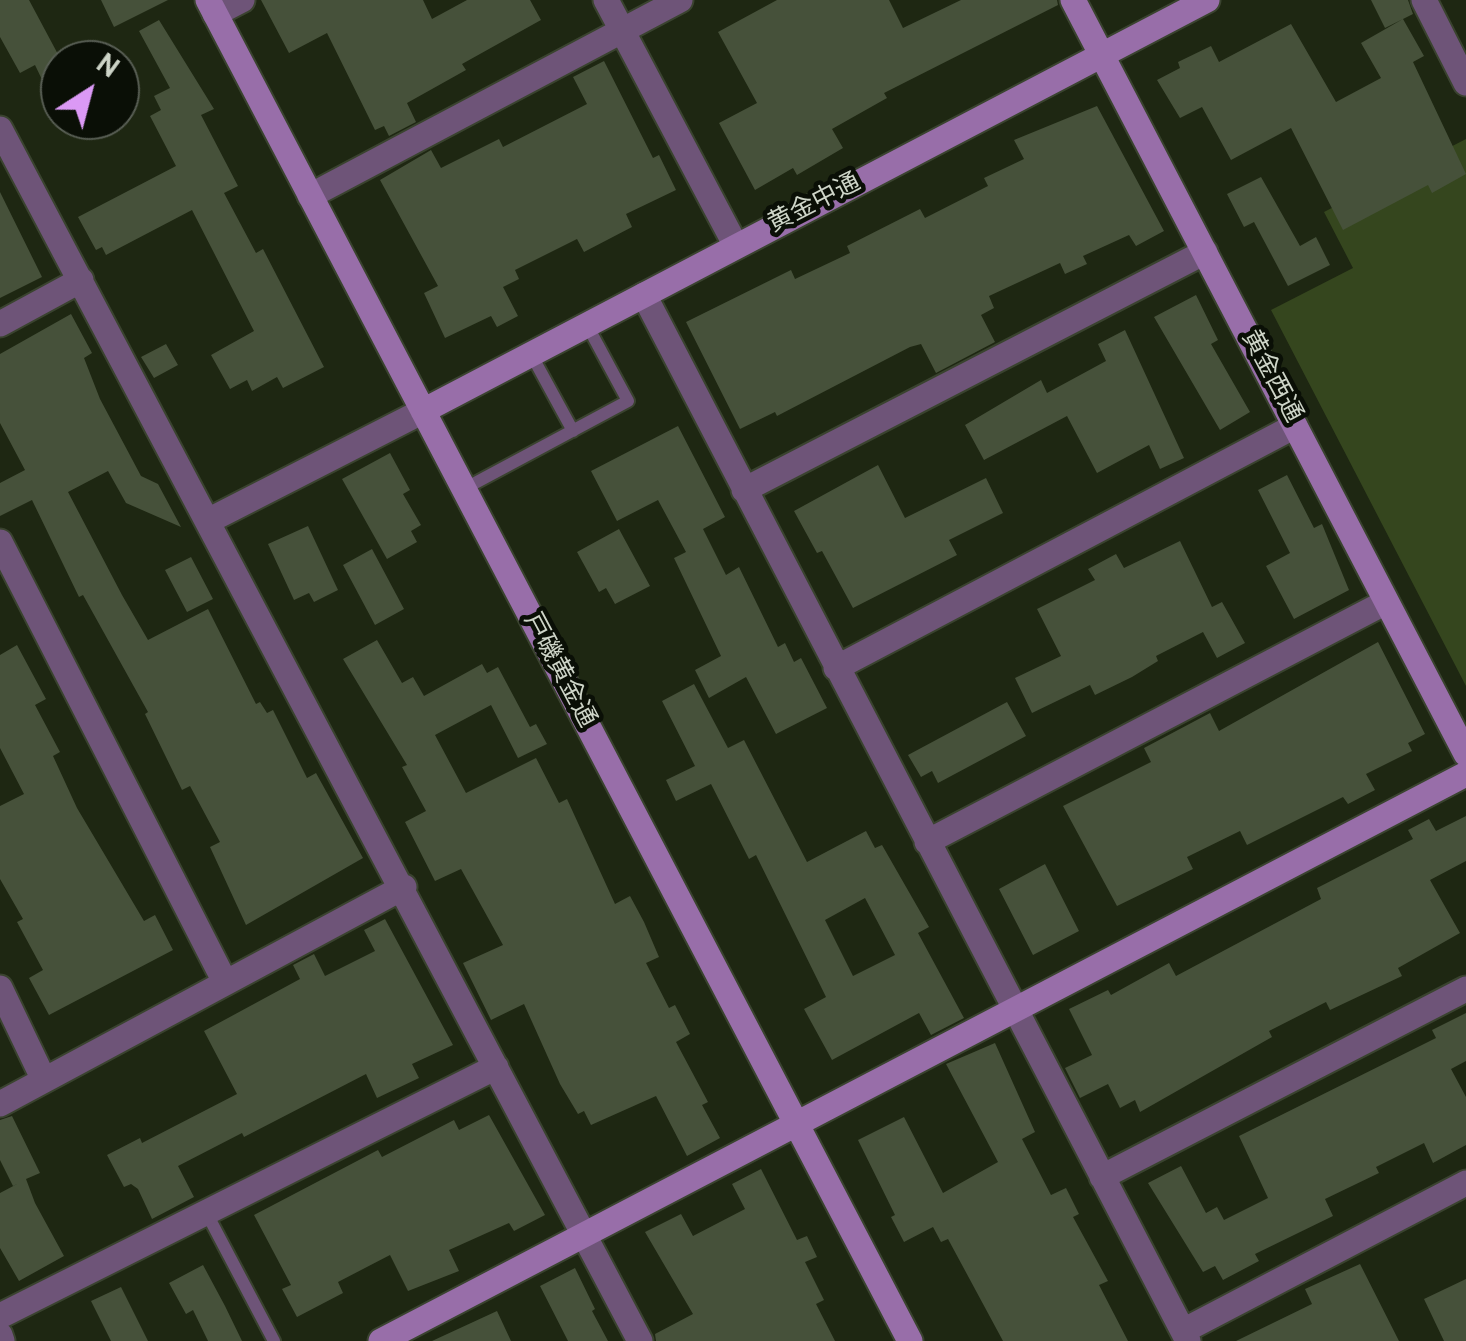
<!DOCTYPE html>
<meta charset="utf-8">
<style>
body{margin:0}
#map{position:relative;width:1466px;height:1341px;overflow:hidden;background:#1e2712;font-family:Overpass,sans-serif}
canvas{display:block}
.north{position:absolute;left:40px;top:40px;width:100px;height:100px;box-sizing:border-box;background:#0a0f06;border:2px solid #585e54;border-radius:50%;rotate:36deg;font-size:28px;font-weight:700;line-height:40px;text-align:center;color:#ced5c8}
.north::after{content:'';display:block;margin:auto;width:35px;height:45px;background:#db99f5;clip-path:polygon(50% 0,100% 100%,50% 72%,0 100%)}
</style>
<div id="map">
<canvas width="1466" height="1341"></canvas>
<div class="north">N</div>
</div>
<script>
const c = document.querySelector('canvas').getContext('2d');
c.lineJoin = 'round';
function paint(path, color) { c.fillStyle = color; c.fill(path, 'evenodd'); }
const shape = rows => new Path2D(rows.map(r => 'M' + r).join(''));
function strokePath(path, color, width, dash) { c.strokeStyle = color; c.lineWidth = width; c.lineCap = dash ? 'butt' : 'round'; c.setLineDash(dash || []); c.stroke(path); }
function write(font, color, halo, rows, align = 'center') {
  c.font = font + ' Overpass,"Noto Sans JP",sans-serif'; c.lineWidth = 9; c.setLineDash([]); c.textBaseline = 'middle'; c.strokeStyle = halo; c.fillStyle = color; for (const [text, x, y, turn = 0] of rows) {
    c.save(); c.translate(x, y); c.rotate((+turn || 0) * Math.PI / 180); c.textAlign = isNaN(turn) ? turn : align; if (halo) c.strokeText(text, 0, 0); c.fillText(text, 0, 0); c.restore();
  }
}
paint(shape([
 [1466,139,1466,686,1271,310,1353,268,1324,212]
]), '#35461e');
paint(shape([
 [0,0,29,0,60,58,60,117,35,65,20,73,0,37],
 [101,0,168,0,114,27],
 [261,0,423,0,432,19,467,0,530,0,541,20,462,64,466,70,407,103,416,122,389,136,384,126,375,130,327,33,289,53],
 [777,0,889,0,903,28,961,0,1057,0,1058,5,884,93,887,98,832,129,843,148,797,175,793,168,755,190,719,123,757,103,718,32],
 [1371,0,1408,0,1413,14,1403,19,1424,56,1413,62,1466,174,1432,193,1428,185,1343,230,1291,128,1231,160,1202,107,1180,118,1157,80,1180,68,1178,62,1211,46,1219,62,1291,24,1336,102,1381,78,1361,43,1403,19,1385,28],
 [159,20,214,109,201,115,238,186,224,193,256,253,263,249,324,367,283,388,277,377,252,391,247,380,230,389,211,355,254,331,192,210,106,255,102,247,96,250,78,217,176,166,150,116,161,110,154,96,170,88,139,31],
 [604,61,653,158,659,155,676,190,626,214,632,227,584,252,577,239,515,270,519,279,503,287,518,316,497,327,491,316,445,338,424,293,438,286,380,180,431,150,441,168,499,139,503,147,587,104,573,77],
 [1097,106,1164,231,1136,246,1129,235,1083,256,1087,264,1065,274,1060,263,989,296,994,308,981,315,995,342,936,373,921,344,910,347,777,416,775,412,740,429,686,322,791,270,795,279,850,253,847,246,920,209,925,218,988,186,984,178,1024,159,1014,140],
 [1261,177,1300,246,1316,237,1330,265,1288,286,1254,222,1244,227,1227,194],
 [0,192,42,277,0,298],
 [1196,295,1218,340,1211,344,1250,412,1220,430,1154,317],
 [71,314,92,353,84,358,100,399,141,476,158,484,181,527,126,503,108,471,68,492,122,595,148,640,208,609,256,704,260,702,267,713,273,710,307,778,316,773,363,858,246,925,210,847,220,842,190,786,182,790,145,714,148,712,83,595,79,597,32,500,0,516,0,483,25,470,0,423,0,354],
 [1125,330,1184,458,1160,469,1149,445,1097,473,1067,416,984,460,965,425,1041,380,1047,393,1106,361,1098,344],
 [166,344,178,365,154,378,141,357],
 [678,426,725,517,703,529,726,575,739,567,778,647,785,643,794,662,801,658,827,708,776,734,746,677,709,698,695,670,721,656,674,558,686,552,658,500,617,521,591,471],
 [390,453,410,490,403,494,421,525,411,531,417,542,387,559,342,479],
 [878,465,905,518,986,478,1003,513,949,540,957,555,853,608,822,551,817,553,794,511],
 [1287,475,1314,528,1322,524,1349,590,1294,619,1266,566,1290,553,1258,490],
 [308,526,338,590,314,602,309,593,294,600,268,544],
 [619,529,650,586,615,604,606,588,599,592,577,552],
 [1180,541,1212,607,1222,602,1245,643,1217,658,1203,632,1156,656,1158,661,1132,677,1095,695,1090,685,1032,713,1015,678,1061,656,1037,609,1095,580,1088,569,1116,554,1124,568],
 [372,549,404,609,375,625,343,565],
 [191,557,213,599,187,612,165,570],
 [377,640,402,683,413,677,424,696,482,664,487,673,498,667,530,727,536,724,547,744,518,758,491,705,435,735,466,793,536,758,559,803,567,799,615,904,630,896,644,922,659,957,646,963,669,1008,675,1005,690,1034,676,1042,708,1102,702,1105,720,1138,687,1156,656,1096,591,1125,584,1111,578,1114,560,1084,524,1004,491,1020,463,963,503,945,461,869,435,881,405,822,426,811,402,767,407,765,343,659],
 [1378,642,1425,734,1408,743,1412,751,1366,774,1375,790,1348,804,1343,797,1247,845,1240,831,1187,857,1193,869,1117,906,1063,806,1151,762,1144,748,1210,713,1219,731],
 [17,645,46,699,35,705,60,752,53,756,77,808,144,921,155,915,173,950,49,1015,29,978,43,970,17,922,23,919,0,879,0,806,24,794,0,748,0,655],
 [694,684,728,748,744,740,807,862,866,831,875,848,882,845,929,927,918,933,964,1018,931,1035,919,1013,832,1060,804,1009,826,997,756,855,749,859,711,784,676,801,666,780,695,766,662,701],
 [865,898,895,955,853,976,825,920],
 [1007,702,1026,736,938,783,932,771,921,777,908,755],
 [1466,816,1466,861,1430,880,1460,933,1398,968,1402,976,1330,1010,1326,1002,1269,1031,1272,1037,1140,1112,1135,1100,1120,1108,1108,1084,1080,1098,1065,1068,1092,1055,1069,1009,1108,990,1111,995,1169,963,1176,976,1321,899,1317,888,1413,839,1408,830,1429,819,1436,831],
 [1045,864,1079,931,1033,955,999,889],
 [385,919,453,1045,412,1064,419,1078,377,1098,366,1074,244,1137,242,1133,178,1166,194,1197,152,1219,138,1189,131,1184,124,1187,107,1155,140,1138,142,1143,237,1094,204,1031,300,979,293,965,314,954,325,976,375,951,364,930],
 [1466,1013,1466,1061,1451,1069,1466,1097,1466,1145,1433,1163,1424,1143,1376,1167,1379,1173,1325,1199,1333,1216,1255,1254,1259,1261,1223,1280,1215,1266,1203,1272,1148,1183,1181,1166,1206,1213,1217,1207,1224,1220,1268,1198,1239,1136,1436,1038,1432,1030],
 [995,1043,1035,1132,1022,1139,1051,1195,1066,1188,1079,1214,1073,1217,1108,1281,1099,1285,1128,1341,1003,1341,948,1239,941,1242,933,1227,904,1242,891,1217,895,1215,858,1140,904,1117,943,1193,998,1162,946,1064],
 [489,1115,545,1215,514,1231,509,1223,449,1250,459,1271,408,1291,390,1255,338,1282,343,1293,297,1317,282,1289,291,1285,254,1215,378,1150,382,1157,454,1120,459,1130],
 [12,1116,40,1173,26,1179,35,1203,64,1256,19,1281,0,1248,0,1193,19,1183,13,1186,0,1160,0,1120],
 [761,1169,797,1240,807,1236,817,1257,805,1262,824,1300,816,1304,835,1341,656,1341,655,1334,693,1314,645,1232,681,1214,693,1236,745,1209,732,1184],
 [1360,1264,1399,1341,1236,1341,1312,1304,1305,1289],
 [203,1265,225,1306,242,1341,208,1341,193,1310,186,1314,169,1283],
 [575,1268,595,1309,592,1311,608,1341,568,1341,540,1286],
 [1466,1279,1466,1341,1444,1341,1424,1299],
 [121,1287,148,1341,111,1341,91,1301],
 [497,1311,511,1341,432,1341]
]), '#46513a');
const lane = shape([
 [531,354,573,431],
 [462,490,628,401,587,325],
 [206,1212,274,1341]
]);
const street = shape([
 [606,0,736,246],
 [1424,0,1466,83],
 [215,14,242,0],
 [0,129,640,1341],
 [310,196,680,0],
 [644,295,1188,1341],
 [0,324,81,280],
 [744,490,1205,252],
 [208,521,423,411],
 [0,542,225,982],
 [836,668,1295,426],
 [927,842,1386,602],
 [0,988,44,1080],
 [0,1104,404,887],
 [1102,1177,1466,989],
 [0,1316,496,1067],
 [1183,1331,1466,1183],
 [0,1335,2,1341]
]);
const secondary = shape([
 [208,0,910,1341],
 [1073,0,1466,754],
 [423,411,1207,0],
 [381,1341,1466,774]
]);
strokePath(lane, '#3a432f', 16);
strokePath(street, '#3a432f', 29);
strokePath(secondary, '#3a432f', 29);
strokePath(lane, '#6e5478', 12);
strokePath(street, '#6e5478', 25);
strokePath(secondary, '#986ea9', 25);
write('25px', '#ced5c8', '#0a0f06', [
 ["黄金中通",815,205,-27],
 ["黄金西通",1270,377,62],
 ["戸磯黄金通",558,671,62]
]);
</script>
